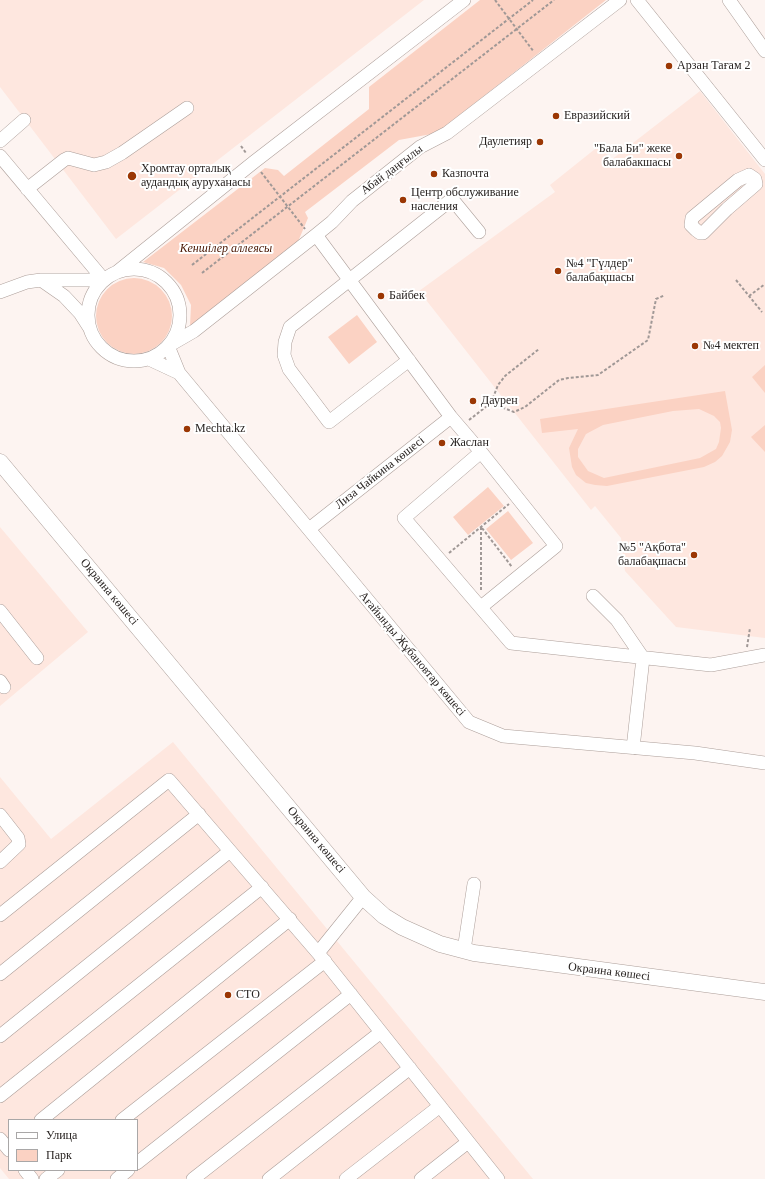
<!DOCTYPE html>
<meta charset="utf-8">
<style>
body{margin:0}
#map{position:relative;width:765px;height:1179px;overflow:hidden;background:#fdf4f1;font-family:Georgia,serif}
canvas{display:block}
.legend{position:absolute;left:8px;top:1119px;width:130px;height:52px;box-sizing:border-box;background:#fff;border:1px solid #a9a7a7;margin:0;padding:5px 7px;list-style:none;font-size:12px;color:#292422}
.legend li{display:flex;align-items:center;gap:8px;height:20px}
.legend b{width:20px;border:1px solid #a9a7a7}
</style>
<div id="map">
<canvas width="765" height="1179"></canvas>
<ul class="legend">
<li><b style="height:5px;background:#fff"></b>Улица</li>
<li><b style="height:11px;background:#fbd2c3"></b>Парк</li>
</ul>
</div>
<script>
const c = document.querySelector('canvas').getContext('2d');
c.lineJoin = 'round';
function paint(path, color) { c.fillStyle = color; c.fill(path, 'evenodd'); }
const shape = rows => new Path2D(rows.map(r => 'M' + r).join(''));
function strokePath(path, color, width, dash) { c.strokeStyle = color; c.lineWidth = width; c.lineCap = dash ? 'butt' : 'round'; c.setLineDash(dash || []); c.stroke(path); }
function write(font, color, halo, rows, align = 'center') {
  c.font = font + ' Georgia,serif'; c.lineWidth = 4; c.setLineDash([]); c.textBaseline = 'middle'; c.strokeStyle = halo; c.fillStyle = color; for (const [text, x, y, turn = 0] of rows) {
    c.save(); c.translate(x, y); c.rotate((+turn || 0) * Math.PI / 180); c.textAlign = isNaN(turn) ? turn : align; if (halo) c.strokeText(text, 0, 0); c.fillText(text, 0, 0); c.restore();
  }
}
paint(shape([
 [0,0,424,0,116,239,0,87],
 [700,91,765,174,765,638,676,627,625,571,621,538,595,506,591,510,419,291,555,192,550,185,600,145,611,160],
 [0,527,88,632,0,706],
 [173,742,533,1179,9,1179,0,1168,0,777,51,839],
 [9,1120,137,1120,137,1170,9,1170]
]), '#fee7df');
paint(shape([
 [480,0,606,0,437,133,399,140,305,212,308,218,297,244,190,326,191,305,181,285,164,268,143,262,265,168,278,170,284,176,369,109,369,87],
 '96 316a38 38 0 1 1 76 0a38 38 0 1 1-76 0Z',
 [357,315,377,342,349,364,328,337],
 [765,365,765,393,752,377],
 [725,391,732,430,730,442,722,456,715,462,704,467,607,486,595,485,586,483,576,475,572,467,569,448,578,429,542,433,540,419],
 [699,409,714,416,720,422,721,428,719,442,716,449,700,458,604,478,588,471,578,457,578,449,586,434,603,425,673,411],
 [765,425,765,452,751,437],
 [488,487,504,506,468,535,453,517],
 [508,511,533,543,511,560,486,529]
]), '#fbd2c3');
const minor = shape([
 [620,0,447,133,420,147,352,201,332,222,316,235,194,331,168,346,179,373,469,722,503,736,695,753,765,763],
 [637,0,765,160],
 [729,0,765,51],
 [0,141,24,120],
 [0,156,104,280],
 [749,175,755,179,756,184,727,209,703,233,700,233,696,230,691,225,692,218,738,180,749,175],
 [27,189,64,160,68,158,94,165,106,162,122,153,187,108],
 [316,235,451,417,481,452],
 '88 315a46 46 0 1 1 92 0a46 46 0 1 1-92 0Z',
 [117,272,254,162,464,0],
 [41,280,64,296,80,313,89,327],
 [0,292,27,282,41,280,104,280],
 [149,359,179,373],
 [409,360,329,422,289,369,284,355,285,342,290,327,452,199,479,232],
 [309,529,451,417],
 [593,596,617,620,643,658,633,748],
 [481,607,556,546,481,452,404,518,511,643,711,665,765,655],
 [0,611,37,658],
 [0,681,4,687],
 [0,815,18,838,19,844,0,862],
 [0,915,169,780,318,953,498,1179],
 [464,950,474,884],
 [318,953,363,897],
 [0,974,199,814],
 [0,1036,230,851],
 [0,1096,262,887],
 [41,1120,290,919],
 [122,1120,325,961],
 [0,1139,9,1150],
 [137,1163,351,994],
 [25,1170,32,1179],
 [46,1179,58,1170],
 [117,1179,128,1170],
 [193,1179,381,1032],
 [269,1179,410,1068],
 [346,1179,440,1106],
 [421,1179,468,1142]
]);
const major = shape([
 [0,462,363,897,384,916,402,927,440,944,474,953,765,992]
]);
strokePath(minor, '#ac9e99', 14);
strokePath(major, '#ac9e99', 17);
strokePath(shape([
 [495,0,534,52],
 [241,146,246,153],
 [261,172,305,229],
 [192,265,533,0],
 [202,273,554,0],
 [736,280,762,312],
 [749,296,765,284],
 [491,403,498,385,505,376,539,349],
 [469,420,491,403,514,412,525,407,559,380,568,378,598,375,648,340,656,299,665,295],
 [482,528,512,567],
 [449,553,509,504],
 [481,590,481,527],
 [747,647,750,628]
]), '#a09896', 2, [3, 2]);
strokePath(minor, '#fff', 13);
strokePath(major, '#fff', 16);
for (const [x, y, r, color] of [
 [669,66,4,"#9b3704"],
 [556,116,4,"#9b3704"],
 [540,142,4,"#9b3704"],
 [679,156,4,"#9b3704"],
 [434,174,4,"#9b3704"],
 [132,176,5,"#9b3704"],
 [403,200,4,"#9b3704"],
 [558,271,4,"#9b3704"],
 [381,296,4,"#9b3704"],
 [695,346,4,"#9b3704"],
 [473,401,4,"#9b3704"],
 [187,429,4,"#9b3704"],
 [442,443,4,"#9b3704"],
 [694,555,4,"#9b3704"],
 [228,995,4,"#9b3704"]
]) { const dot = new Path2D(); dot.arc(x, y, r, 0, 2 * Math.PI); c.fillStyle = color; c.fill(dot); strokePath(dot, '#fff', 1.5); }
write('12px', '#292422', '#fff', [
 ["Арзан Тағам 2",677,66],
 ["Евразийский",564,116],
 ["Даулетияр",532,142,"right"],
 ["\"Бала Би\" жеке",671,149,"right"],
 ["балабакшасы",671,163,"right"],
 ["Хромтау орталық",141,169],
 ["аудандық ауруханасы",141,183],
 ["Казпочта",442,174],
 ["Центр обслуживание",411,193],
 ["насления",411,207],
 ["№4 \"Гүлдер\"",566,264],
 ["балабақшасы",566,278],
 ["Байбек",389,296],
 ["№4 мектеп",703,346],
 ["Даурен",481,401],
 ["Mechta.kz",195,429],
 ["Жаслан",450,443],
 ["№5 \"Ақбота\"",686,548,"right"],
 ["балабақшасы",686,562,"right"],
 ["СТО",236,995]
], 'left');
write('12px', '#292422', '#fff', [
 ["Абай даңғылы",392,170,-37],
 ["Лиза Чайкина көшесі",380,473,-38],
 ["Окраина көшесі",109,592,50],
 ["Ағайынды Жұбановтар көшесі",412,654,50],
 ["Окраина көшесі",316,840,50],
 ["Окраина көшесі",609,972,7]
]);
write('italic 12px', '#4a1804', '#fff', [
 ["Кеншілер аллеясы",226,249]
]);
</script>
